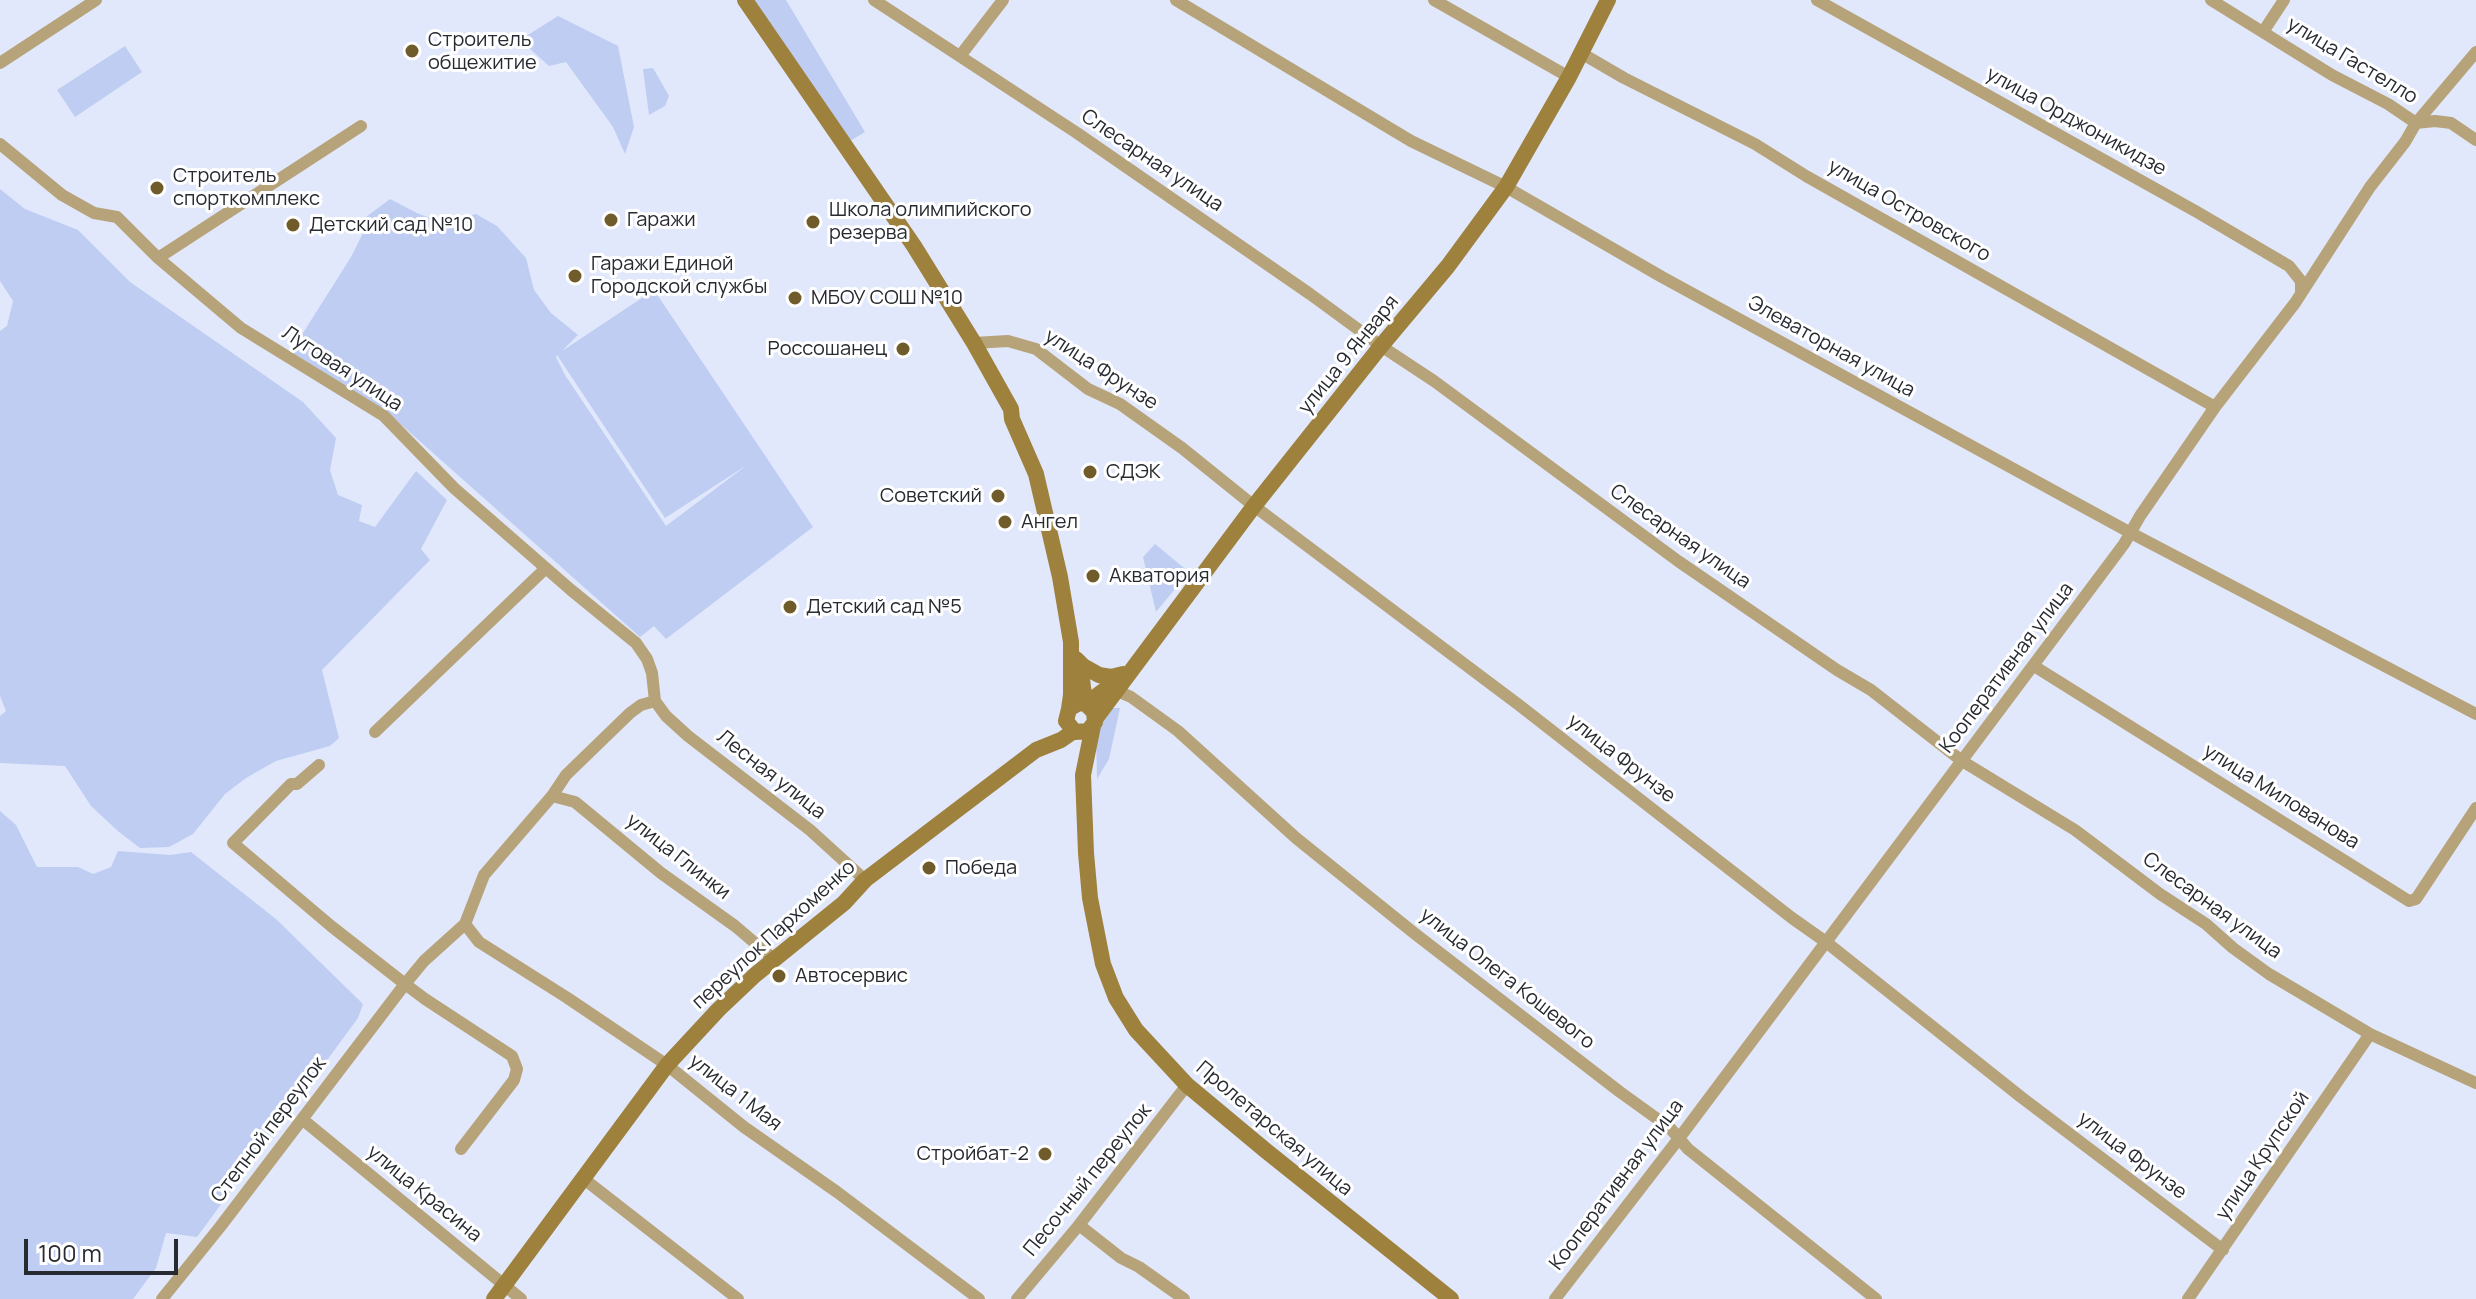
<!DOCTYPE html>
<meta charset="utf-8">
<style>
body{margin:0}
#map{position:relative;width:2476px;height:1299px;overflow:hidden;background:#e1e8fc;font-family:Manrope,sans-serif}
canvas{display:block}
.scale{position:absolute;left:24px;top:1239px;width:154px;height:36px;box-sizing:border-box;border:4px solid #272a31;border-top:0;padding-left:10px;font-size:24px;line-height:28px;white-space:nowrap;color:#272a31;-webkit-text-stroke:6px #fff;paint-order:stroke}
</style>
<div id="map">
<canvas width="2476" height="1299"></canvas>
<div class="scale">100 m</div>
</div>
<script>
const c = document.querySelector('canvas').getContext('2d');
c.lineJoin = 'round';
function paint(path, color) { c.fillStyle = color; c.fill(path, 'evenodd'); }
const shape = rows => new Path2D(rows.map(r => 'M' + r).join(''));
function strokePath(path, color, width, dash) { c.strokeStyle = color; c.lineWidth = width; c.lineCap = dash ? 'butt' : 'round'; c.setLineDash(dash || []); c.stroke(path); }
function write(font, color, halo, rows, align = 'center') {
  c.font = font + ' Manrope,sans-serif'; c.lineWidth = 6; c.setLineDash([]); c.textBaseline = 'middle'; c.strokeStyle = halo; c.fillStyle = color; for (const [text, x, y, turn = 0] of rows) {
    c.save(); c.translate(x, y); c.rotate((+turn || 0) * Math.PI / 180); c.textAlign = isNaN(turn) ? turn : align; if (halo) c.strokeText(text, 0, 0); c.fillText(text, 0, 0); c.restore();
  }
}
paint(shape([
 [751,0,786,0,865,132,850,141],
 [558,16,618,46,634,127,625,154,613,127,566,62,549,66,520,40],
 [125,46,142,72,75,117,57,90],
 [653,68,669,96,665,106,649,115,643,69],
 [0,189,25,209,78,230,130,282,303,402,336,438,330,470,338,495,362,505,359,521,375,527,416,471,447,500,421,549,430,560,322,670,339,738,330,746,276,761,246,778,225,794,193,834,169,847,140,848,119,832,91,806,65,766,0,763,0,716,6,711,0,696,0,331,7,326,13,301,0,281],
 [390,199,419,214,445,223,476,214,497,226,526,258,534,290,551,313,578,335,562,351,654,290,813,527,666,639,654,626,640,637,387,412,291,352,351,257,363,233,362,220],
 [557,355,665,518,747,465,666,526,565,375,556,357],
 [1155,544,1189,572,1156,612,1143,557],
 [1110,708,1120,708,1109,759,1097,779,1096,735],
 [0,811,16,825,37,867,78,867,93,874,111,867,118,851,170,855,191,852,276,919,363,1004,358,1018,197,1237,166,1233,156,1268,133,1299,0,1299]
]), '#bfcdf2');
strokePath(shape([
 [874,0,1077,133,1310,294,1381,346,1434,381,1678,561,1837,670,1871,690,1962,761,2075,830,2160,894,2206,924,2233,948,2269,974,2370,1034,2476,1083],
 [1176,0,1411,141,1506,187,1662,277,2131,533,2476,714],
 [1434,0,1569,77],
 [1817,0,2197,212,2289,266,2301,281,2301,291],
 [2211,0,2332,75,2388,104,2416,123,2435,121,2451,123,2476,140],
 [2263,32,2284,0],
 [1581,53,1624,78,1755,144,1806,176,2215,407],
 [960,56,1003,0],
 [0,63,96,0],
 [0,144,62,195,94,213,117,217,158,258,241,328,384,416,454,488,571,590,636,643,647,659,652,673,655,701,666,716,688,736,810,830,865,880],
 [158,258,361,126],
 [974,343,1008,341,1036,349,1088,389,1120,404,1182,448,1254,506,1519,705,1792,918,1826,942,2021,1097,2223,1250],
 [2034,666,2409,901,2416,899,2476,808],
 [1115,690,1131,697,1178,731,1296,838,1414,933,1620,1092,1670,1128,1688,1149,1876,1299],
 [375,732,546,568],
 [319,765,297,784,291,784,233,843,331,926,405,984,424,961,465,924,484,875,552,796,566,775,630,713,641,705,655,701],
 [552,796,575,802,661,873,735,926,775,960],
 [465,924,479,942,566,997,667,1065,744,1127,837,1192,979,1299],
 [302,1119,521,1299],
 [584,1179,738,1299],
 [1079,1225,1121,1258,1139,1267,1184,1299],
 [162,1299,220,1227,405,984,425,999,512,1056,517,1069,514,1080,461,1149],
 [1017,1299,1079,1225,1187,1085],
 [1555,1299,1680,1137,2124,544,2140,516,2215,407,2295,303,2370,187,2405,142,2416,123,2476,52],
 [2188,1299,2370,1034]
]), '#b7a379', 12);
strokePath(shape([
 [745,0,914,246,974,343,1011,409,1012,419,1036,474,1060,577,1071,642,1071,695,1069,709],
 [1076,659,1082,679,1085,703],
 [1076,659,1083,666,1099,675,1111,677,1123,674],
 [1086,704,1094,712,1095,722,1088,731,1075,732,1066,721,1069,709,1079,703,1086,704,1114,683],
 [1096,718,1254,506,1381,346,1448,266,1506,187,1569,77,1608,0],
 [1093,726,1083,775,1086,853,1090,898,1103,964,1116,998,1136,1030,1187,1085,1265,1150,1451,1299],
 [494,1299,667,1065,718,1010,755,975,844,903,865,880,1036,750,1061,740,1074,731]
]), '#9e813d', 16);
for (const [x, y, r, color] of [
 [412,51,8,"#705b2a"],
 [157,188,8,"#705b2a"],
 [611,220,8,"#705b2a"],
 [813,222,8,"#705b2a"],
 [293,225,8,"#705b2a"],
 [575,276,8,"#705b2a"],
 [795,298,8,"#705b2a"],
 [903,349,8,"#705b2a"],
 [1090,472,8,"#705b2a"],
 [998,496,8,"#705b2a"],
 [1005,522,8,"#705b2a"],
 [1093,576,8,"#705b2a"],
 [790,607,8,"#705b2a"],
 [929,868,8,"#705b2a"],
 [779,976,8,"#705b2a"],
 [1045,1154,8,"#705b2a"]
]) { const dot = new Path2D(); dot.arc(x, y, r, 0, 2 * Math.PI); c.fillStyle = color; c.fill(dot); strokePath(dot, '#fff', 3); }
write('20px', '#272a31', '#fff', [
 ["Строитель",428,40],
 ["общежитие",428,63],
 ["Строитель",173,176],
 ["спорткомплекс",173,199],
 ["Школа олимпийского",829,210],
 ["резерва",829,233],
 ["Гаражи",627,220],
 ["Детский сад №10",309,225],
 ["Гаражи Единой",591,264],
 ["Городской службы",591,287],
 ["МБОУ СОШ №10",811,298],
 ["Россошанец",887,349,"right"],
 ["СДЭК",1106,472],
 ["Советский",982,496,"right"],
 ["Ангел",1021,522],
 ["Акватория",1109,576],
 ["Детский сад №5",806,607],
 ["Победа",945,868],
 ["Автосервис",795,976],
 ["Стройбат-2",1029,1154,"right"]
], 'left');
write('20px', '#272a31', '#fff', [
 ["улица Гастелло",2352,61,31],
 ["улица Орджоникидзе",2076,122,29],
 ["Слесарная улица",1152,161,34],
 ["улица Островского",1909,211,30],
 ["Элеваторная улица",1831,347,29],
 ["улица 9 Января",1349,355,-51],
 ["Луговая улица",342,369,33],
 ["улица Фрунзе",1101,370,33],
 ["Слесарная улица",1680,537,35],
 ["Кооперативная улица",2007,668,-53],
 ["улица Фрунзе",1621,759,38],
 ["Лесная улица",771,775,38],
 ["улица Милованова",2281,797,32],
 ["улица Глинки",678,857,38],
 ["Слесарная улица",2212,906,36],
 ["переулок Пархоменко",774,935,-42],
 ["улица Олега Кошевого",1507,979,38],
 ["улица 1 Мая",735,1093,38],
 ["Пролетарская улица",1274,1129,40],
 ["Степной переулок",269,1130,-53],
 ["улица Фрунзе",2132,1156,37],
 ["улица Крупской",2263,1156,-56],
 ["Песочный переулок",1088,1180,-51],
 ["Кооперативная улица",1617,1185,-53],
 ["улица Красина",424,1194,39]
]);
</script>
